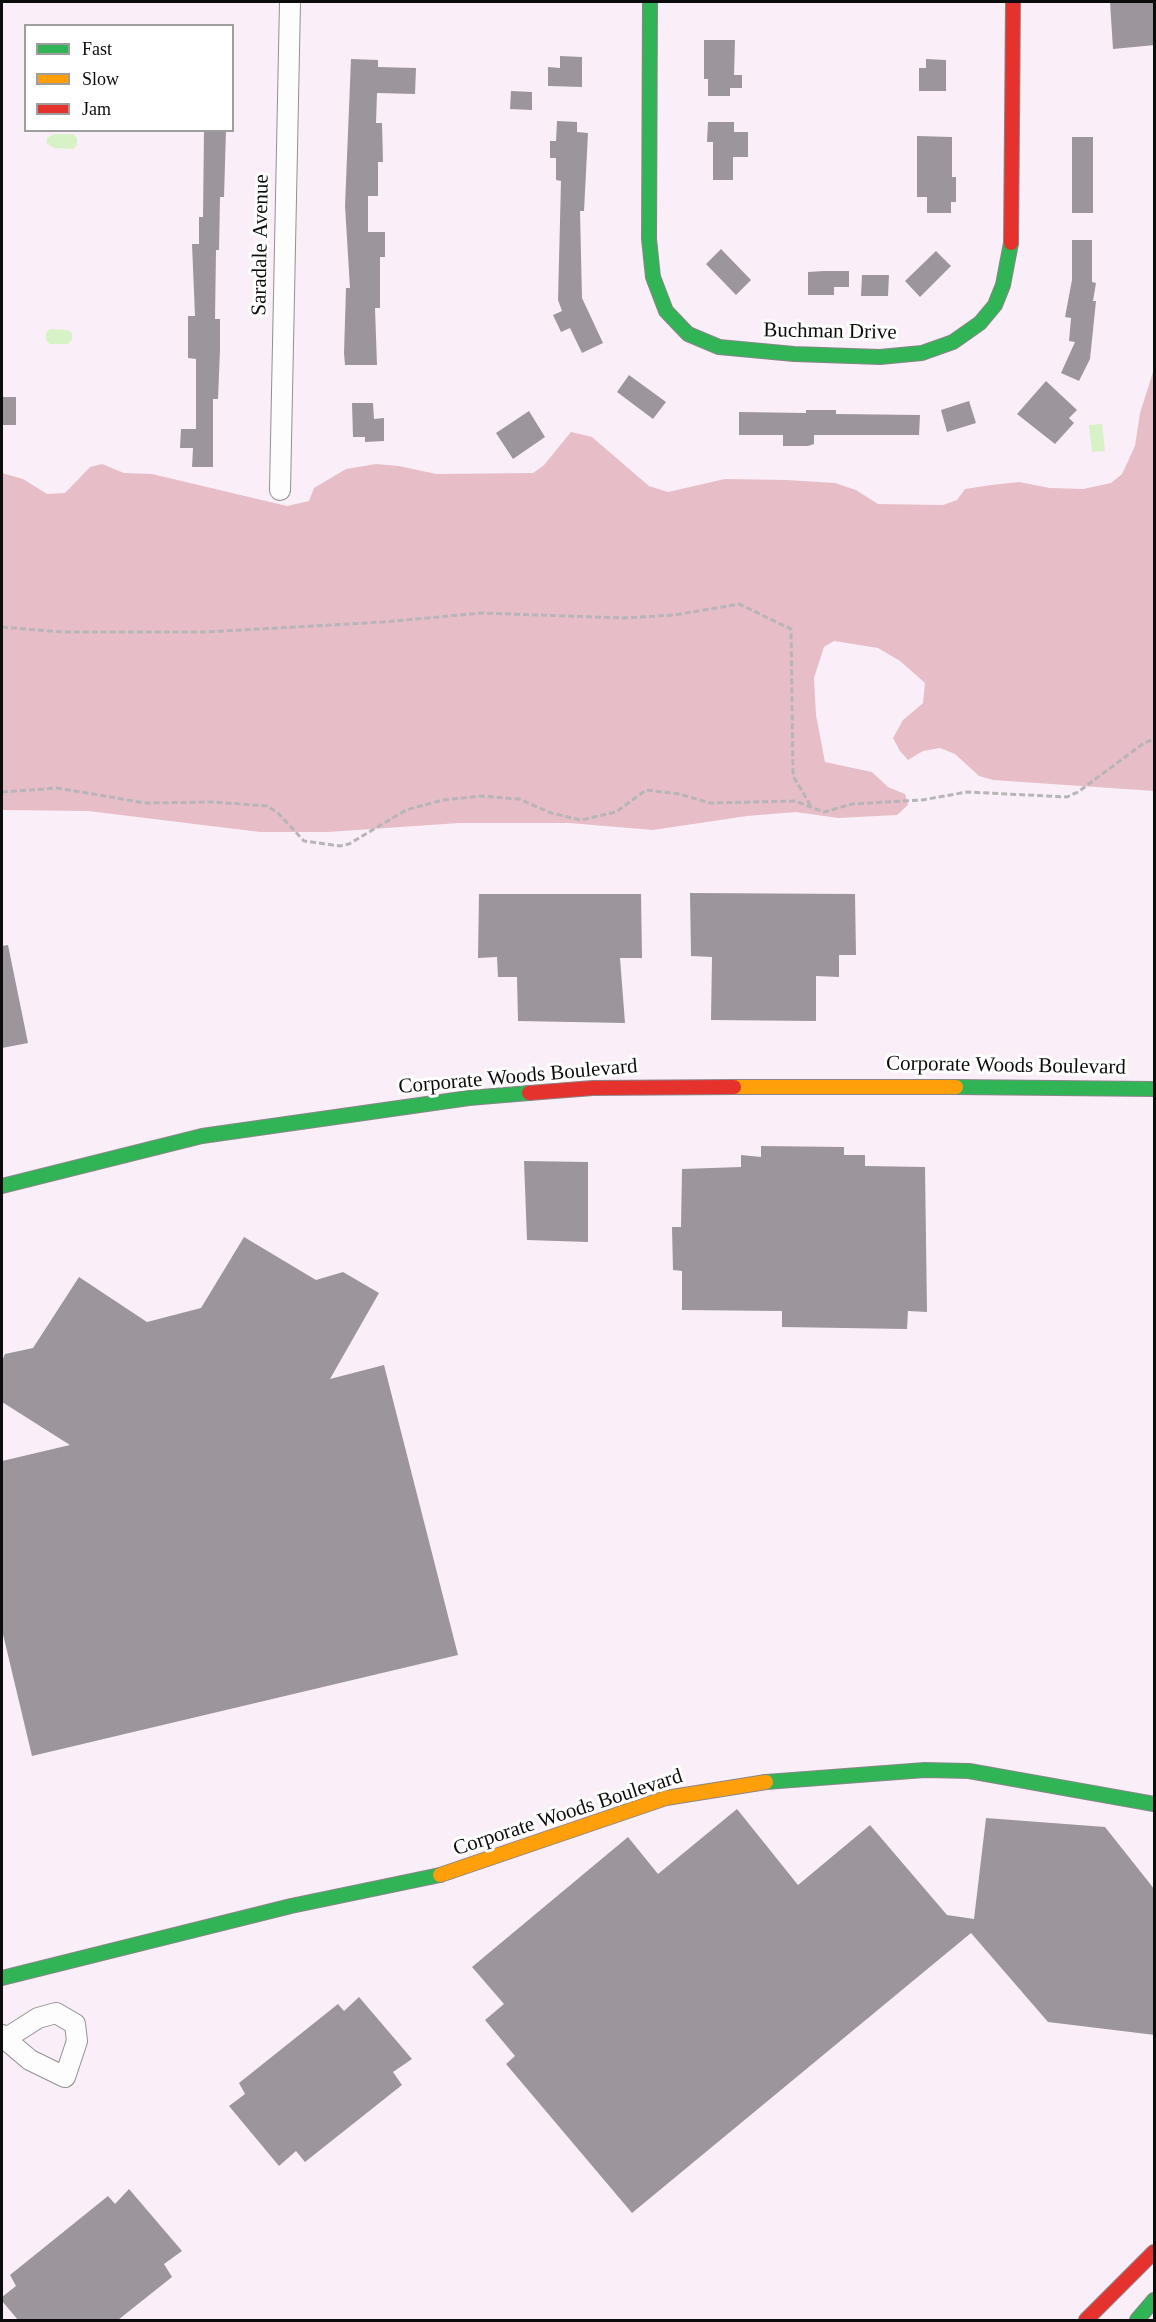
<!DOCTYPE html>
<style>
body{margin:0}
#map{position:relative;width:1156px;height:2322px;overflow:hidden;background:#faeff8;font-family:Georgia,serif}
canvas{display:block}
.frame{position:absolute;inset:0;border:3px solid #0c0c0c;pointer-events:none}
.legend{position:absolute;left:24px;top:24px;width:210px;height:108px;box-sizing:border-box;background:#fff;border:2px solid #9e9e9e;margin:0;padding:8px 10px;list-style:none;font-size:18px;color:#0c0c0c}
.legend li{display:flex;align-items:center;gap:12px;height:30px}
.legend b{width:30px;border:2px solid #9e9e9e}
</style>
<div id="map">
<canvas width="1156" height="2322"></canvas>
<div class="frame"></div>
<ul class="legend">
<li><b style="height:8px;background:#30b455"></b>Fast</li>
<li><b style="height:8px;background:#ff9f0a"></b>Slow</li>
<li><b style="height:8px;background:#e5322d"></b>Jam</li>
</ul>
</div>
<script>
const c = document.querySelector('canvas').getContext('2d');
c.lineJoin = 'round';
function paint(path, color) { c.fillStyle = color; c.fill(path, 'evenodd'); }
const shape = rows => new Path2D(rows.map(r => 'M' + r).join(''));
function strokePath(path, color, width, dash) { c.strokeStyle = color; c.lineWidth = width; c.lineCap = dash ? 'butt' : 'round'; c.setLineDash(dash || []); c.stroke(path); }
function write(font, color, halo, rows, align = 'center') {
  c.font = font + ' Georgia,serif'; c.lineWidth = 6; c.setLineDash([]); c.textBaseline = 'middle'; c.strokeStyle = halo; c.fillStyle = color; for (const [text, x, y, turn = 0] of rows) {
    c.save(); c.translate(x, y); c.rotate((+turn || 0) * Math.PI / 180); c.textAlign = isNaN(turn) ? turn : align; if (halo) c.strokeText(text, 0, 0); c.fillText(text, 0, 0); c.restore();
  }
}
paint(shape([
 [1154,369,1154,791,993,780,979,776,955,754,940,748,923,751,908,760,900,751,893,738,903,720,923,703,925,683,900,661,878,648,834,641,824,647,814,678,816,715,825,762,872,772,888,787,905,794,908,805,897,815,838,818,796,812,747,816,653,830,569,823,459,823,328,832,260,832,88,811,2,810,2,473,23,479,47,494,65,493,90,467,102,464,124,473,152,474,287,506,309,501,314,488,346,469,376,464,399,466,436,474,533,473,544,465,571,432,592,437,649,486,668,492,725,479,787,480,835,483,856,490,878,504,943,505,957,500,965,489,991,485,1019,482,1050,488,1083,489,1111,483,1122,474,1135,446,1140,413]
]), '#e7bec8');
paint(shape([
 [54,134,73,134,77,138,77,145,73,149,54,148,47,144,47,138],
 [50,329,68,330,72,333,72,340,68,344,50,344,46,340,46,333],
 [1102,424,1105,451,1092,452,1089,425]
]), '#d7f2c7');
paint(shape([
 [1110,2,1155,2,1155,45,1113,49],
 [704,40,735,40,734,75,742,75,742,88,730,88,730,96,708,96,708,79,704,79],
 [560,56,582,57,582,87,548,86,548,67,560,68],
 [351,59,378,60,378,67,416,68,415,94,377,93,376,123,382,123,383,162,378,162,378,196,368,196,368,232,385,232,385,257,380,257,380,308,375,308,377,365,345,365,344,353,346,288,350,288,345,206],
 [926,59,946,60,946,91,919,91,919,68,926,68],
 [511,91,532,92,532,110,510,109],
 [557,121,577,122,577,132,588,133,584,211,580,211,582,298,603,343,582,353,570,328,561,332,553,315,562,311,558,300,561,181,556,180,556,158,550,158,550,141,556,141],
 [708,122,734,122,734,132,748,132,748,157,733,157,733,180,713,180,713,142,707,142],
 [204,130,226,130,224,197,220,197,219,250,216,250,215,319,220,319,220,350,218,399,213,399,213,467,192,467,193,448,180,448,181,429,196,429,196,359,188,358,188,316,195,316,192,244,199,244,199,217,203,217],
 [917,136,952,137,952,177,956,177,956,202,951,202,951,213,927,213,927,197,917,197],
 [1072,137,1093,137,1093,213,1072,213],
 [1072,240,1092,240,1092,282,1096,283,1093,301,1096,301,1090,359,1079,381,1061,373,1075,342,1069,341,1071,318,1065,317,1072,280],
 [721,249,751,280,736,295,706,264],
 [936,251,951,266,920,297,905,281],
 [824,271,849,271,849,287,834,287,834,295,808,295,808,272],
 [862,275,889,275,888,296,861,296],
 [629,375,666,402,653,419,617,392],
 [1046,381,1077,410,1069,418,1074,423,1055,444,1017,414],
 [2,397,16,397,16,425,2,425],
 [969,401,976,423,947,432,941,410],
 [352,403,373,403,374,419,384,418,384,441,365,442,365,437,353,437],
 [806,410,836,410,836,414,920,415,919,435,814,435,814,444,808,446,783,446,783,435,739,435,739,412,806,413],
 [529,411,545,437,513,459,496,433],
 [690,893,855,894,856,955,839,955,839,977,816,976,816,1021,711,1020,712,957,691,956],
 [479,894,641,894,642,958,620,958,625,1023,518,1021,517,977,498,977,497,957,478,958],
 [8,945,28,1043,2,1048,2,946],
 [761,1146,844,1147,844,1155,865,1155,865,1166,925,1167,927,1312,908,1311,907,1329,782,1327,782,1311,682,1310,682,1271,673,1270,672,1227,681,1227,682,1169,741,1167,741,1155,761,1157],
 [524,1161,588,1162,588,1242,527,1240],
 [244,1237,316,1280,343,1272,379,1293,330,1379,384,1365,458,1655,32,1756,2,1630,2,1461,70,1445,2,1402,2,1361,5,1354,33,1348,79,1277,147,1322,201,1308],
 [737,1809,798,1885,870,1825,947,1915,974,1919,986,1818,1105,1827,1155,1890,1155,2035,1048,2022,971,1933,632,2213,506,2064,515,2056,485,2020,504,2004,472,1967,628,1837,658,1874],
 [359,1997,412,2059,393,2072,402,2085,305,2162,296,2151,279,2166,229,2106,245,2094,239,2083,338,2004,344,2011],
 [129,2189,182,2251,164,2264,172,2277,118,2320,18,2320,2,2301,2,2297,16,2286,10,2275,108,2196,115,2204]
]), '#9c959c');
const street = shape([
 [280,490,290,2],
 [2,2035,5,2039,30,2060,65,2077,77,2041,75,2024,56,2013,38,2018,5,2039]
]);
const fast = shape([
 [650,2,649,239,653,277,666,311,688,334,719,347,794,354,880,357,922,353,953,342,980,323,995,305,1003,285,1011,243],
 [956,1087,1154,1089],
 [2,1186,202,1136,469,1098,529,1093],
 [766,1782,925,1770,969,1771,1154,1804],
 [2,1978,291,1906,440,1875],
 [1137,2320,1154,2300]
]);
const slow = shape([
 [734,1087,956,1087],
 [440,1875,666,1798,766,1782]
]);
const jam = shape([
 [1011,243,1013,2],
 [529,1093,593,1088,734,1087],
 [1086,2320,1154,2252]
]);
strokePath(street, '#938e92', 22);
strokePath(fast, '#8a8589', 16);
strokePath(slow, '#8a8589', 16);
strokePath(jam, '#8a8589', 16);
strokePath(shape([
 [2,627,63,632,206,632,383,622,482,613,624,618,674,615,739,604,791,629,793,776,811,806],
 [2,792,58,788,145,803,213,802,267,806,278,813,304,841,340,846,349,844,406,810,443,800,482,796,519,799,551,813,581,820,616,812,646,790,679,794,710,803,795,801,824,812,852,804,922,800,967,792,1067,797,1078,792,1144,743,1154,739]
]), '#b7b5b7', 3, [6, 3]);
strokePath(street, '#fefdfe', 20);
strokePath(fast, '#30b455', 14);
strokePath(slow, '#ff9f0a', 14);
strokePath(jam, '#e5322d', 14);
write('21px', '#0c0c0c', '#fff', [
 ["Saradale Avenue",261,245,-89],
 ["Buchman Drive",830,332,1],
 ["Corporate Woods Boulevard",1006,1066,1],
 ["Corporate Woods Boulevard",518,1077,-5],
 ["Corporate Woods Boulevard",568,1813,-18]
]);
</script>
